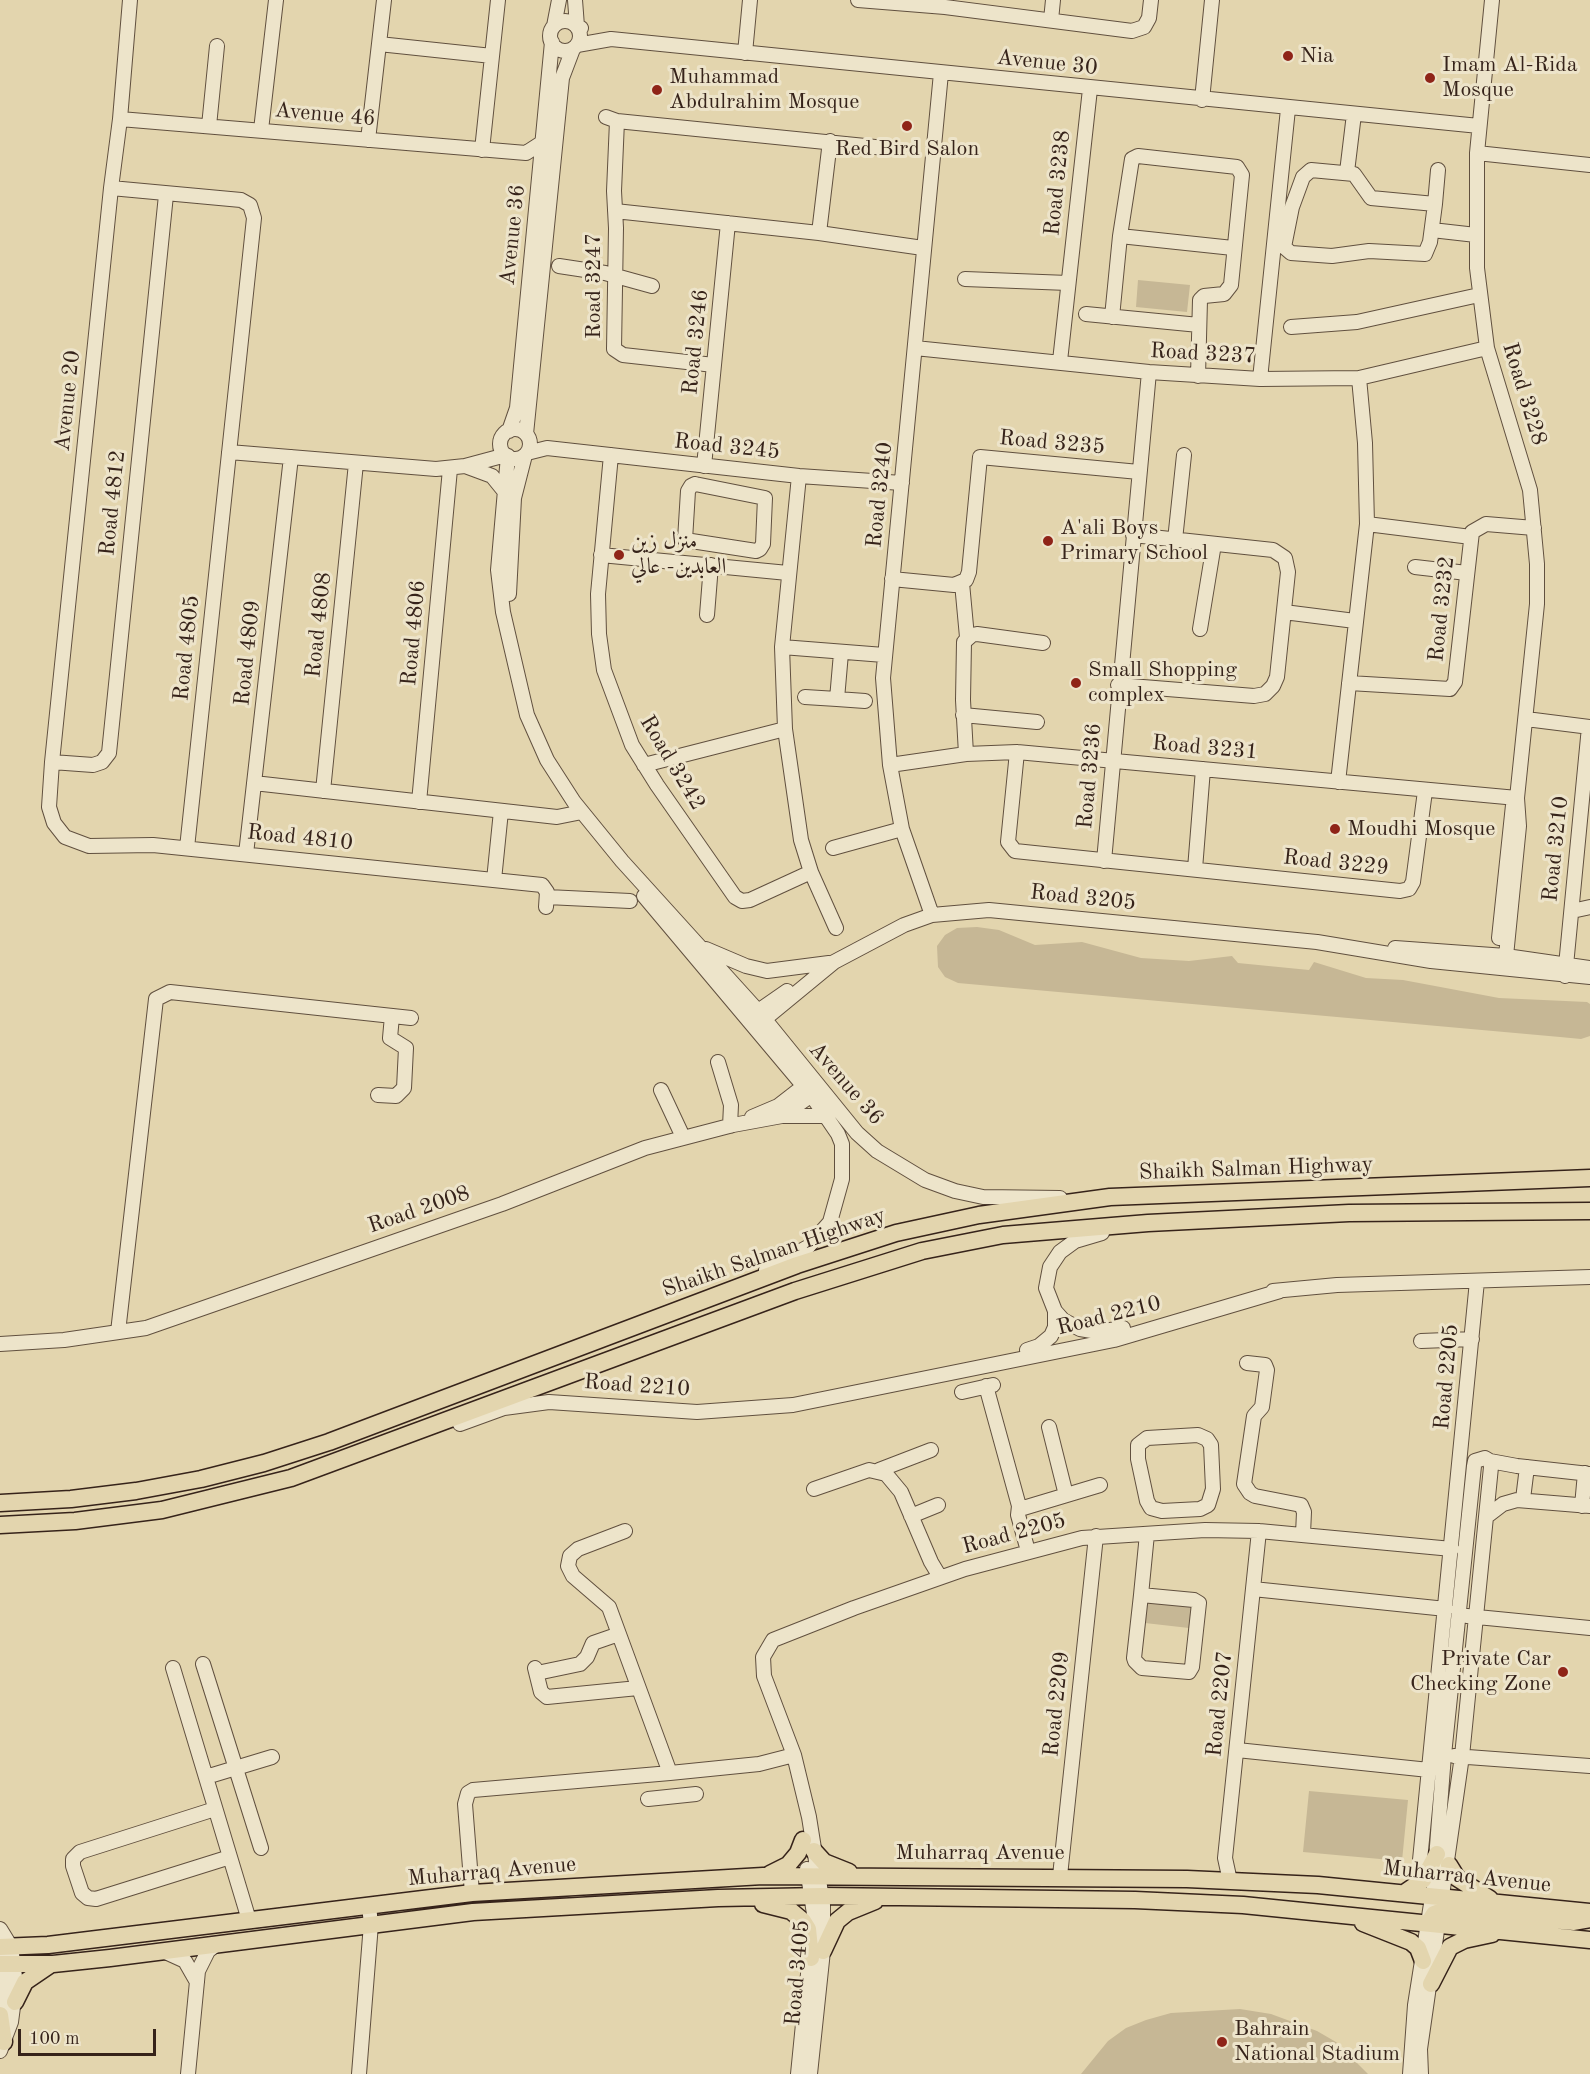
<!DOCTYPE html>
<meta charset="utf-8">
<style>
body{margin:0}
#map{position:relative;width:1590px;height:2074px;overflow:hidden;background:#e3d5ae;font-family:"Old Standard TT",serif}
canvas{display:block}
.scale{position:absolute;left:18px;top:2029px;width:138px;height:27px;box-sizing:border-box;border:3px solid #36231a;border-top:0;padding-left:8px;font-size:18px;line-height:21px;white-space:nowrap;color:#36231a;-webkit-text-stroke:4px #ede4ca;paint-order:stroke}
</style>
<div id="map">
<canvas width="1590" height="2074"></canvas>
<div class="scale">100 m</div>
</div>
<script>
const c = document.querySelector('canvas').getContext('2d');
c.lineJoin = 'round';
function paint(path, color) { c.fillStyle = color; c.fill(path, 'evenodd'); }
const shape = rows => new Path2D(rows.map(r => 'M' + r).join(''));
function strokePath(path, color, width, dash) { c.strokeStyle = color; c.lineWidth = width; c.lineCap = dash ? 'butt' : 'round'; c.setLineDash(dash || []); c.stroke(path); }
function write(font, color, halo, rows, align = 'center') {
  c.font = font + ' "Old Standard TT",Amiri,serif'; c.lineWidth = 6; c.setLineDash([]); c.textBaseline = 'middle'; c.strokeStyle = halo; c.fillStyle = color; for (const [text, x, y, turn = 0] of rows) {
    c.save(); c.translate(x, y); c.rotate((+turn || 0) * Math.PI / 180); c.textAlign = isNaN(turn) ? turn : align; if (halo) c.strokeText(text, 0, 0); c.fillText(text, 0, 0); c.restore();
  }
}
paint(shape([
 [1138,280,1190,285,1187,312,1136,307],
 [977,927,999,930,1035,945,1082,942,1141,958,1189,961,1232,956,1238,963,1309,970,1314,962,1366,978,1403,980,1499,998,1587,1002,1590,1004,1590,1036,1581,1039,1560,1037,958,983,945,977,938,967,937,946,945,935,957,928],
 [1147,1600,1192,1605,1189,1628,1145,1623],
 [1309,1791,1408,1800,1402,1861,1303,1852],
 [1240,2009,1271,2014,1317,2031,1336,2042,1368,2074,1081,2074,1108,2041,1126,2028,1146,2020,1171,2013]
]), '#c6b795');
const minor = shape([
 [130,0,120,119,111,188,52,762,49,807,54,823,65,837,89,846,153,845,542,885,547,892,546,907],
 [575,0,577,26,581,28],
 [858,0,945,7,1132,31,1144,27,1149,18,1151,0],
 [1051,20,1053,0],
 '550 36a15 15 0 1 1 30 0a15 15 0 1 1-30 0Z',
 [554,26,559,0],
 [379,44,492,56],
 [577,45,611,39,1479,126],
 [745,53,750,0],
 [1202,100,1212,0],
 [606,117,617,121,885,148],
 [120,119,526,153,543,142],
 [617,121,614,191,616,228,614,349,623,355,714,365],
 [209,126,217,46],
 [261,130,276,0],
 [368,140,384,0],
 [482,150,498,0],
 [1477,153,1590,165],
 [1347,172,1354,114],
 [111,188,241,200,250,205,254,218,187,848],
 [1435,204,1371,198,1354,174,1311,170,1303,177,1292,207,1284,247,1291,253,1332,256,1369,251,1425,254,1430,242,1435,204,1438,170],
 [615,211,819,233,923,248],
 [1432,230,1476,235],
 [819,233,830,141],
 [1120,236,1233,248],
 [559,266,605,273,652,286],
 [965,279,1068,283],
 [1086,314,1199,325],
 [1112,317,1120,236,1132,159,1138,156,1237,167,1242,175,1231,285,1224,294,1204,296,1200,300,1198,376],
 [1291,327,1357,322,1479,295],
 [915,348,1149,372,1260,379,1359,378,1487,348],
 [1060,361,1090,89],
 [1260,379,1288,109],
 '500 444a15 15 0 1 1 30 0a15 15 0 1 1-30 0Z',
 [509,431,517,408,552,42],
 [526,434,562,78,573,49],
 [229,452,436,469,465,466,506,455],
 [527,453,547,448,799,476,902,483],
 [611,455,598,594,599,634,604,670,632,745,657,785,735,897,742,901,750,900,811,872],
 [508,456,498,570,503,612,527,715,547,760,574,802,622,861,758,1011,857,1133,877,1151,925,1180,955,1191,983,1197,1060,1198],
 [465,466,492,476,505,492],
 [704,466,728,223],
 [799,476,782,647,785,729,801,840,811,872,836,928],
 [695,484,765,498,763,544,760,549,756,551,685,540,688,491,691,486,695,484],
 [1367,524,1471,537],
 [1175,540,1184,455],
 [601,555,788,573],
 [1415,567,1467,573],
 [892,579,954,585,966,580,969,572,980,457,1139,472],
 [962,583,967,637],
 [509,594,514,498,525,455],
 [1284,612,1355,621],
 [707,615,711,565],
 [1200,629,1214,544],
 [782,647,884,655],
 [1349,683,1450,689,1455,682,1472,532,1486,524,1534,528],
 [1118,685,1254,696,1265,694,1273,686,1277,677,1288,572,1285,558,1273,550,1133,535],
 [805,697,837,699,841,653],
 [837,699,865,701],
 [963,715,1037,722],
 [1526,719,1590,727],
 [1017,752,1008,842,1015,851,1400,891,1409,889,1413,882,1425,791],
 [966,754,963,700,964,642,972,635,977,634,1043,643],
 [52,762,93,765,102,762,109,753,166,195],
 [644,765,785,729],
 [890,765,966,754,1017,752,1517,798],
 [1338,782,1367,524,1365,443,1359,378],
 [254,783,557,817,582,812],
 [323,791,356,463],
 [419,802,450,469],
 [833,848,902,829],
 [246,854,291,457],
 [1104,861,1149,372],
 [1195,869,1203,769],
 [494,880,501,811],
 [644,896,812,1096,838,1134,842,1144,842,1179,830,1222,808,1247,766,1270],
 [547,897,630,901],
 [1572,911,1590,907],
 [932,915,902,829,890,765,883,678,941,73],
 [1499,938,1513,805],
 [1395,948,1506,956,1590,968],
 [706,949,746,966,767,971,829,963],
 [1468,964,1497,963,1506,956,1519,826,1517,798,1537,604,1537,564,1530,490,1487,348,1477,268,1477,153,1492,0],
 [1565,976,1589,727],
 [751,1016,787,991],
 [755,1027,834,962,904,925,932,915,989,910,1317,942,1431,961,1590,977],
 [718,1062,731,1105,730,1126],
 [661,1090,683,1137],
 [378,1095,396,1096,404,1088,406,1048,390,1038,392,1016],
 [784,1116,826,1116],
 [752,1117,778,1106,809,1082],
 [1102,1233,1075,1241,1060,1252,1050,1267,1046,1288,1055,1311,1063,1320,1080,1329,1098,1332,1123,1328],
 [1273,1291,1337,1285,1590,1277],
 [118,1332,156,999,170,992,411,1018],
 [1421,1341,1472,1339],
 [0,1344,64,1340,146,1328,502,1204,645,1148,733,1125,782,1116,820,1089],
 [1027,1350,1039,1346,1051,1336,1055,1327,1055,1311],
 [1247,1363,1265,1365,1267,1370,1262,1407,1254,1416,1244,1484,1250,1493,1255,1496,1301,1505,1304,1512,1303,1534],
 [986,1386,1019,1506,1018,1515,1028,1551],
 [962,1392,993,1385],
 [460,1424,504,1408,549,1402,697,1412,793,1405,1114,1340,1280,1291],
 [1049,1427,1066,1495],
 [1198,1435,1207,1439,1211,1445,1213,1489,1208,1505,1200,1509,1162,1511,1151,1508,1147,1501,1138,1459,1138,1445,1147,1438,1198,1435],
 [1490,1461,1517,1466,1590,1474],
 [879,1470,931,1450],
 [814,1489,869,1470,886,1474,901,1492,931,1562,940,1577],
 [1523,1499,1527,1467],
 [1582,1506,1585,1473],
 [1020,1509,1100,1485],
 [911,1516,938,1505],
 [1486,1517,1503,1504,1517,1500,1590,1506],
 [625,1531,578,1549,570,1556,568,1566,573,1576,609,1607,670,1773],
 [1253,1589,1446,1609],
 [1141,1595,1194,1600,1199,1603,1192,1667,1189,1672,1142,1668,1135,1661,1134,1658,1141,1595,1147,1534],
 [1467,1616,1590,1628],
 [203,1664,261,1848],
 [173,1668,249,1920],
 [535,1668,541,1692,547,1697,638,1688],
 [537,1673,580,1664,587,1657,593,1643,619,1634],
 [1237,1750,1429,1770],
 [1454,1756,1590,1766],
 [206,1777,272,1757],
 [648,1799,696,1794],
 [215,1809,80,1852,73,1859,73,1866,82,1893,88,1898,96,1899,230,1857],
 [1420,1860,1477,1281],
 [1060,1876,1096,1536],
 [1230,1881,1225,1858,1259,1531],
 [472,1893,465,1804,468,1793,473,1790,670,1773,759,1764,794,1755],
 [0,1929,11,1947,16,1984,11,2022,0,2051],
 [163,1951,185,1961,197,1982],
 [0,1955,7,2010],
 [188,2074,198,1971,208,1951,217,1944],
 [359,2074,371,1924,369,1906],
 [798,2074,814,1914,807,1869],
 [810,2074,823,1951,823,1905,809,1817,794,1755,764,1676,763,1657,773,1640,854,1608,965,1569,1082,1538,1205,1530,1259,1531,1452,1549],
 [1410,2074,1415,2005,1434,1885,1444,1755,1474,1466,1475,1461,1485,1458,1490,1461,1491,1467,1462,1756,1420,2049,1421,2074]
]);
const major = shape([
 [0,1503,71,1499,136,1491,201,1479,264,1463,329,1442,797,1265,896,1233,979,1215,1110,1197,1590,1178],
 [0,1525,75,1521,162,1510,291,1478,795,1291,922,1251,1003,1235,1148,1223,1349,1213,1590,1211],
 [814,1851,824,1862,849,1872],
 [1449,1865,1457,1878,1490,1899],
 [770,1874,788,1865,798,1853,803,1840],
 [1404,1893,1423,1880,1437,1854],
 [763,1904,791,1911,803,1921,808,1929,811,1958],
 [1429,1922,1434,1914,1442,1911,1574,1922,1590,1919],
 [1363,1923,1411,1942,1418,1948,1423,1961],
 [0,1947,48,1945,472,1893,763,1876,1187,1879,1318,1885,1590,1912],
 [823,1951,837,1921,848,1912,875,1901],
 [0,1964,53,1964,110,1958,473,1912,718,1898,822,1896,1135,1900,1243,1905,1590,1940],
 [1431,1984,1450,1947,1464,1940,1492,1934],
 [15,2002,25,1982,50,1965],
 [0,2015,4,2042]
]);
strokePath(minor, '#61503f', 16);
strokePath(major, '#36231a', 19);
strokePath(minor, '#ede4ca', 14);
strokePath(major, '#e3d5ae', 16);
for (const [x, y, r, color] of [
 [1288,56,6,"#8f2418"],
 [1430,78,6,"#8f2418"],
 [657,90,6,"#8f2418"],
 [907,126,6,"#8f2418"],
 [1048,541,6,"#8f2418"],
 [619,555,6,"#8f2418"],
 [1076,683,6,"#8f2418"],
 [1335,829,6,"#8f2418"],
 [1563,1672,6,"#8f2418"],
 [1222,2042,6,"#8f2418"]
]) { const dot = new Path2D(); dot.arc(x, y, r, 0, 2 * Math.PI); c.fillStyle = color; c.fill(dot); strokePath(dot, '#ede4ca', 2); }
write('22px', '#36231a', '#ede4ca', [
 ["Nia",1300,56],
 ["Imam Al-Rida",1442,65],
 ["Mosque",1442,90],
 ["Muhammad",669,77],
 ["Abdulrahim Mosque",669,102],
 ["Red Bird Salon",907,149,"center"],
 ["A'ali Boys",1060,528],
 ["Primary School",1060,553],
 ["منزل زين",631,542],
 ["العابدين- عالي",631,567],
 ["Small Shopping",1088,670],
 ["complex",1088,695],
 ["Moudhi Mosque",1347,829],
 ["Private Car",1551,1659,"right"],
 ["Checking Zone",1551,1684,"right"],
 ["Bahrain",1234,2029],
 ["National Stadium",1234,2054]
], 'left');
write('22px', '#36231a', '#ede4ca', [
 ["Avenue 30",1047,63,6],
 ["Avenue 46",325,115,5],
 ["Road 3238",1058,183,-84],
 ["Avenue 36",513,235,-84],
 ["Road 3247",594,286,-90],
 ["Road 3246",696,342,-84],
 ["Road 3237",1203,354,3],
 ["Road 3228",1524,394,73],
 ["Avenue 20",68,401,-84],
 ["Road 3235",1052,443,5],
 ["Road 3245",727,447,6],
 ["Road 3240",880,495,-84],
 ["Road 4812",113,503,-84],
 ["Road 3232",1442,609,-84],
 ["Road 4808",319,625,-84],
 ["Road 4806",414,633,-85],
 ["Road 4805",187,648,-84],
 ["Road 4809",248,653,-84],
 ["Road 3231",1205,748,5],
 ["Road 3242",672,763,59],
 ["Road 3236",1090,776,-85],
 ["Road 4810",300,838,6],
 ["Road 3210",1556,849,-84],
 ["Road 3229",1336,863,6],
 ["Road 3205",1083,898,6],
 ["Avenue 36",846,1084,49],
 ["Shaikh Salman Highway",1256,1169,-2],
 ["Road 2008",419,1210,-19],
 ["Shaikh Salman Highway",774,1253,-19],
 ["Road 2210",1109,1316,-14],
 ["Road 2205",1447,1377,-85],
 ["Road 2210",637,1386,4],
 ["Road 2205",1014,1534,-15],
 ["Road 2209",1057,1704,-84],
 ["Road 2207",1220,1704,-84],
 ["Muharraq Avenue",980,1853],
 ["Muharraq Avenue",492,1872,-5],
 ["Muharraq Avenue",1467,1877,6],
 ["Road 3405",798,1973,-85]
]);
</script>
